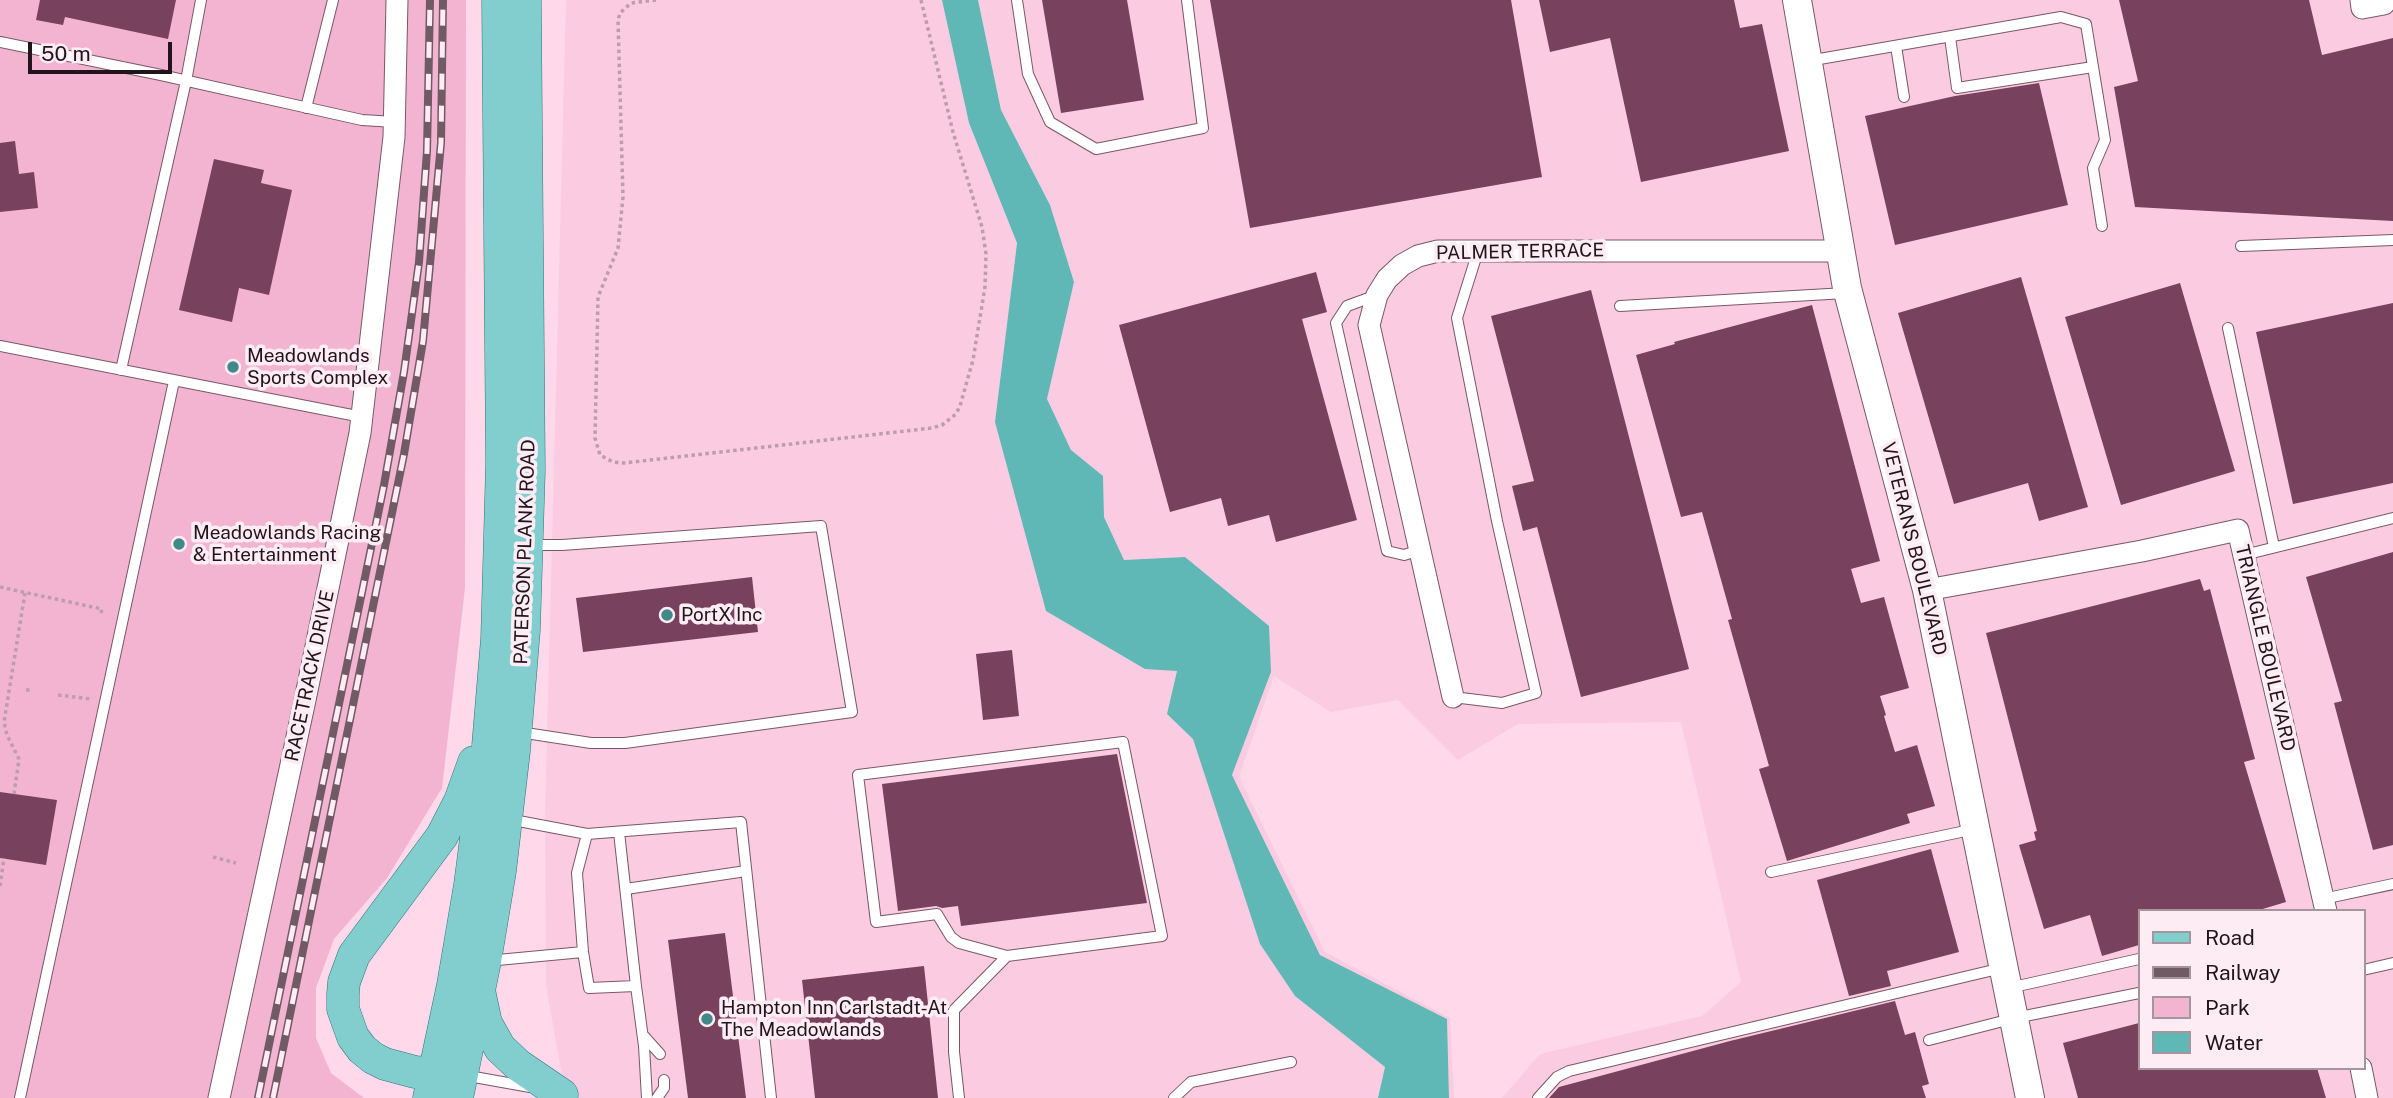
<!DOCTYPE html>
<style>
body{margin:0}
#map{position:relative;width:2393px;height:1098px;overflow:hidden;background:#ffd8e9;font-family:"Public Sans",sans-serif}
canvas{display:block}
.legend{position:absolute;left:2138px;top:909px;width:228px;height:161px;box-sizing:border-box;background:#fdecf4;border:2px solid #a5969d;margin:0;padding:9px 12px;list-style:none;font-size:21px;color:#21141a}
.legend li{display:flex;align-items:center;gap:14px;height:35px}
.legend b{width:35px;border:2px solid #a5969d}
.scale{position:absolute;left:28px;top:42px;width:144px;height:32px;box-sizing:border-box;border:4px solid #21141a;border-top:0;padding-left:9px;font-size:21px;line-height:24px;white-space:nowrap;color:#21141a;-webkit-text-stroke:5px #fdecf4;paint-order:stroke}
</style>
<div id="map">
<canvas width="2393" height="1098"></canvas>
<ul class="legend">
<li><b style="height:9px;background:#82cece"></b>Road</li>
<li><b style="height:9px;background:#705a64"></b>Railway</li>
<li><b style="height:19px;background:#f3b4d1"></b>Park</li>
<li><b style="height:19px;background:#5fb7b6"></b>Water</li>
</ul>
<div class="scale">50 m</div>
</div>
<script>
const c = document.querySelector('canvas').getContext('2d');
c.lineJoin = 'round';
function paint(path, color) { c.fillStyle = color; c.fill(path, 'evenodd'); }
const shape = rows => new Path2D(rows.map(r => 'M' + r).join(''));
function strokePath(path, color, width, dash) { c.strokeStyle = color; c.lineWidth = width; c.lineCap = dash ? 'butt' : 'round'; c.setLineDash(dash || []); c.stroke(path); }
function write(font, color, halo, rows, align = 'center') {
  c.font = font + ' "Public Sans",sans-serif'; c.lineWidth = 7; c.setLineDash([]); c.textBaseline = 'middle'; c.strokeStyle = halo; c.fillStyle = color; for (const [text, x, y, turn = 0] of rows) {
    c.save(); c.translate(x, y); c.rotate((+turn || 0) * Math.PI / 180); c.textAlign = isNaN(turn) ? turn : align; if (halo) c.strokeText(text, 0, 0); c.fillText(text, 0, 0); c.restore();
  }
}
paint(shape([
 [566,0,942,0,969,123,1017,243,995,422,1046,611,1177,671,1167,714,1193,738,1260,944,1295,996,1385,1067,1378,1098,566,1098,546,986,545,812],
 [978,0,2393,0,2393,1098,1502,1098,1540,1054,1702,1016,1741,982,1681,722,1518,724,1458,760,1398,700,1331,712,1274,676,1239,777,1325,952,1450,1018,1454,1098,1449,1098,1447,1019,1320,955,1232,775,1271,672,1185,557,1124,560,1104,517,1103,476,1071,450,1047,399,1074,282,1050,205,1001,110],
 [2139,911,2363,911,2363,1068,2139,1068]
]), '#fbcce1');
paint(shape([
 [0,0,466,0,465,588,442,788,387,878,334,939,316,988,316,1038,331,1073,364,1098,0,1098]
]), '#f3b4d1');
paint(shape([
 [942,0,978,0,1001,110,1050,205,1074,282,1047,399,1071,450,1103,476,1104,517,1124,560,1185,557,1269,626,1271,672,1232,775,1320,955,1447,1019,1449,1098,1378,1098,1385,1067,1295,996,1260,944,1193,739,1167,714,1177,671,1145,669,1046,611,995,422,1017,243,969,123]
]), '#5fb7b6');
paint(shape([
 [40,0,176,0,168,39,65,17,63,25,36,20],
 [1042,0,1127,0,1144,100,1061,113],
 [1210,0,1511,0,1542,177,1250,228],
 [1539,0,1734,0,1740,28,1762,24,1789,151,1641,182,1610,38,1550,52],
 [2119,0,2309,0,2322,55,2393,38,2393,221,2135,207,2114,87,2138,81],
 [2039,83,2068,205,1895,245,1865,116,1955,96],
 [15,141,19,174,34,172,38,208,0,212,0,143],
 [214,159,264,170,261,183,292,190,269,295,239,288,232,322,179,310],
 [1316,272,1327,312,1302,319,1357,520,1276,542,1269,515,1228,526,1221,498,1170,512,1119,325],
 [2021,277,2088,507,2039,521,2028,483,1954,504,1898,313],
 [2180,283,2235,471,2121,505,2065,317],
 [1591,290,1689,669,1581,697,1537,527,1523,531,1512,486,1534,481,1491,316],
 [2393,303,2393,483,2293,504,2256,332],
 [1812,305,1880,561,1851,569,1861,603,1884,597,1909,688,1880,696,1886,715,1884,716,1895,752,1917,745,1935,806,1907,814,1910,823,1787,861,1759,769,1769,766,1728,620,1732,619,1702,512,1681,517,1636,355,1675,344,1674,342],
 [2393,552,2393,845,2373,850,2334,703,2342,701,2306,577],
 [752,577,758,632,583,652,576,598],
 [2200,579,2204,591,2210,589,2255,759,2244,762,2286,902,2256,911,2139,911,2139,945,2102,956,2090,915,2044,929,2019,845,2036,840,2034,832,2037,831,1986,633],
 [1012,650,1019,716,983,720,976,654],
 [1117,754,1147,903,961,926,958,906,942,908,936,906,898,911,882,784],
 [0,792,57,800,46,865,0,858],
 [1931,849,1959,952,1887,971,1891,986,1849,996,1817,880],
 [725,933,746,1098,688,1098,668,940],
 [924,966,938,1098,815,1098,802,980],
 [1895,1001,1905,1035,1915,1032,1929,1084,1922,1086,1926,1098,1549,1098,1559,1087,1730,1041],
 [2139,1023,2139,1068,2317,1068,2326,1098,2078,1098,2063,1043]
]), '#78415d');
const lane = shape([
 [1017,0,1028,74,1050,122,1096,149,1203,128,1187,0],
 [1950,37,1957,88,2093,67],
 [0,42,161,75,362,120,395,122],
 [1896,46,1904,97],
 [1808,61,2061,17,2086,24,2105,140,2093,168,2102,226],
 [306,108,333,0],
 [2241,246,2393,240],
 [1377,295,1347,306,1336,323,1387,551,1404,555,1420,550],
 [1620,306,1846,293],
 [2228,328,2274,547],
 [0,346,362,417],
 [121,370,186,81,201,0],
 [2244,555,2393,518],
 [1453,697,1502,703,1536,693,1497,521,1457,318,1478,251],
 [519,732,591,743,625,743,852,712,821,526,562,545,530,545],
 [508,819,587,834,741,822,771,1098],
 [619,832,636,986],
 [587,834,577,873,583,952,589,988,636,986,644,1046,647,1098],
 [1771,872,1975,829],
 [626,889,746,871],
 [2323,899,2393,884],
 [487,961,583,952],
 [2363,970,2393,963],
 [2009,988,2139,959],
 [643,1035,660,1054],
 [1929,1040,2015,1018,2139,993],
 [463,1075,530,1087],
 [20,1098,174,381],
 [657,1098,664,1088,664,1080],
 [959,1098,954,1052,954,1010,1007,956,1162,936,1123,742,858,775,876,922,937,914,951,937,959,943,1007,956],
 [1174,1098,1191,1082,1291,1062],
 [1538,1098,1557,1077,1569,1071,2002,968]
]);
const street = shape([
 [2361,0,2362,8,2384,4],
 [1927,590,2142,551,2238,530,2326,911],
 [1453,697,1369,325,1377,295,1387,279,1402,265,1418,256,1438,251,1841,251],
 [2361,1068,2367,1098],
 [219,1098,305,700,360,433,394,137,397,0]
]);
const secondary = shape([
 [1797,0,1847,288,1927,590,2030,1098]
]);
const primary = shape([
 [480,995,486,1023,500,1048,518,1065,562,1095],
 [454,1075,415,1072,385,1064,373,1058,362,1049,353,1037,343,1009,343,994,344,982,354,955,442,836,460,801,474,762],
 [429,1098,453,985,470,885,488,746,497,639,502,463,498,0],
 [457,1098,485,961,500,871,514,751,524,630,529,470,525,0]
]);
strokePath(lane, '#795867', 12);
strokePath(street, '#795867', 23);
strokePath(secondary, '#795867', 30);
strokePath(primary, '#2a777a', 33);
strokePath(shape([
 [656,0,631,3,620,13,618,20,623,197,618,248,598,297,595,438,600,455,613,462,624,463,932,428,942,425,956,414,960,406,973,360,985,287,986,254,982,227,953,132,921,0],
 [0,587,102,609,101,613],
 [26,690,31,690],
 [58,695,91,699],
 [14,794,19,759,7,735,4,722,25,593],
 [213,857,236,863],
 [0,886,4,858]
]), '#bc9dab', 3.5, [3.5, 3.5]);
strokePath(lane, '#fff', 10);
strokePath(street, '#fff', 21);
strokePath(secondary, '#fff', 28);
strokePath(primary, '#82cece', 32);
const rail = shape([
 [258,1098,384,485,404,372,419,262,427,151,430,0],
 [273,1098,404,454,423,341,441,143,443,0]
]);
strokePath(rail, '#705a64', 8);
strokePath(rail, '#fdecf4', 5, [16]);
for (const [x, y, r, color] of [
 [233,367,7,"#418988"],
 [179,544,7,"#418988"],
 [667,615,7,"#418988"],
 [707,1019,7,"#418988"]
]) { const dot = new Path2D(); dot.arc(x, y, r, 0, 2 * Math.PI); c.fillStyle = color; c.fill(dot); strokePath(dot, '#fdecf4', 2.5); }
write('19px', '#21141a', '#fdecf4', [
 ["PALMER TERRACE",1520,252,-1],
 ["VETERANS BOULEVARD",1914,549,76],
 ["PATERSON PLANK ROAD",525,552,-88],
 ["TRIANGLE BOULEVARD",2265,648,77],
 ["RACETRACK DRIVE",310,676,-78]
]);
write('19px', '#21141a', '#fdecf4', [
 ["Meadowlands",247,356],
 ["Sports Complex",247,378],
 ["Meadowlands Racing",193,533],
 ["& Entertainment",193,555],
 ["PortX Inc",681,615],
 ["Hampton Inn Carlstadt-At",721,1008],
 ["The Meadowlands",721,1030]
], 'left');
</script>
